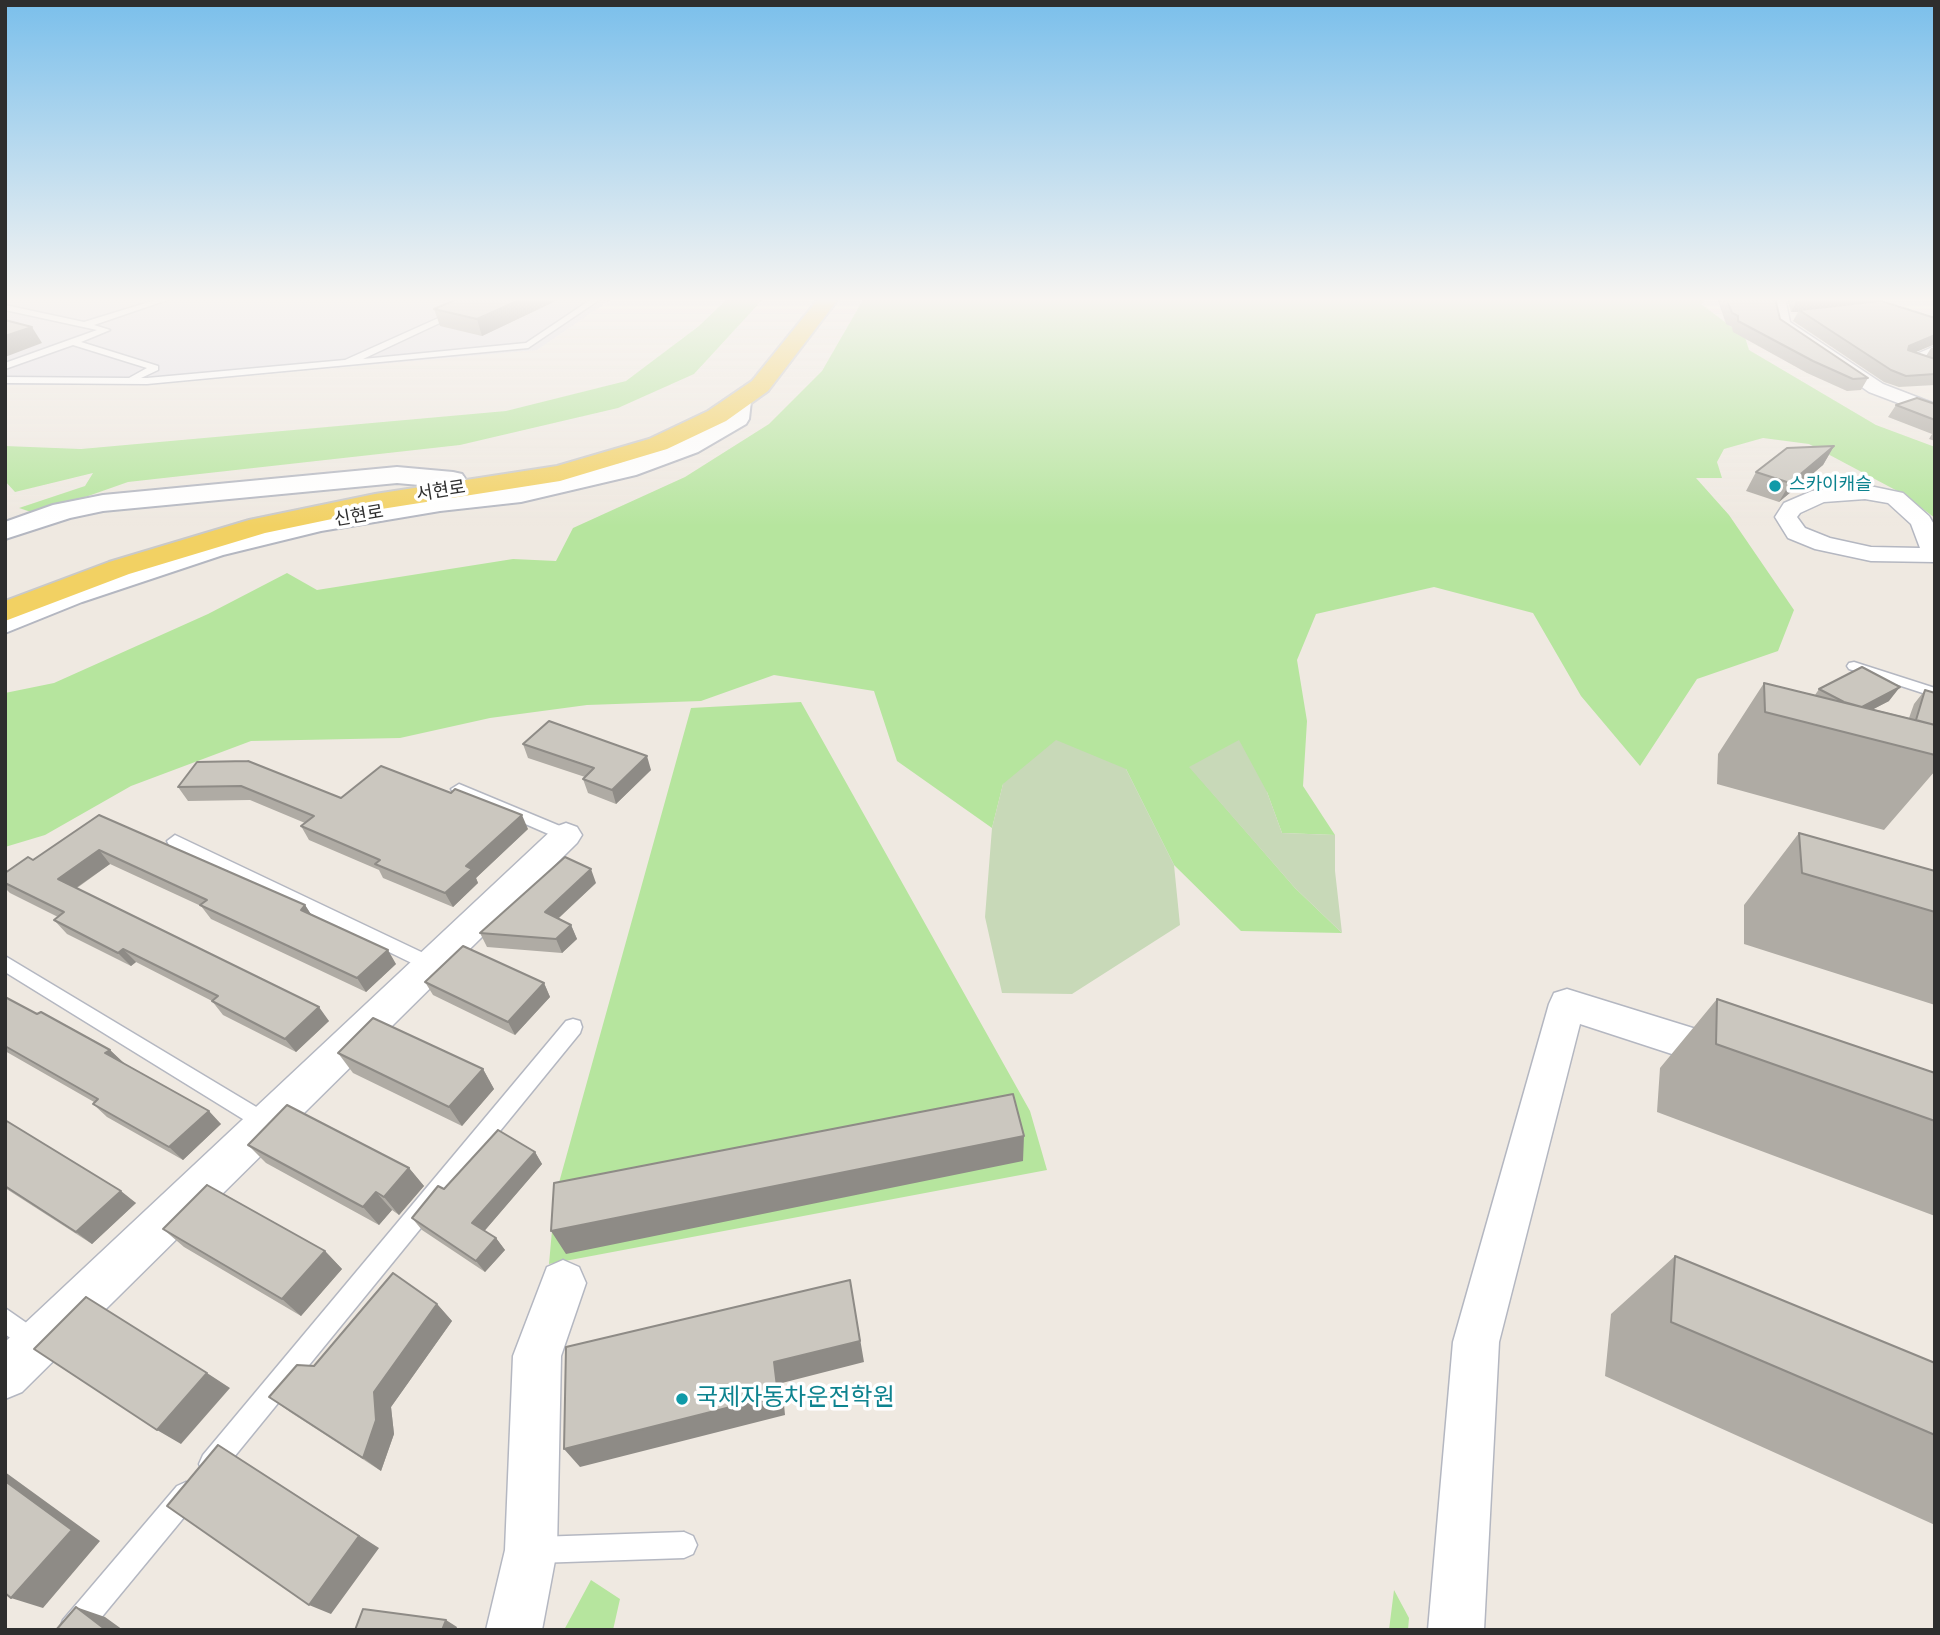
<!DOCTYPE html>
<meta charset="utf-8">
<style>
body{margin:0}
#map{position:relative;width:1940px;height:1635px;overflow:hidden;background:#efe9e1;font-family:Jost,sans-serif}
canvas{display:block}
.frame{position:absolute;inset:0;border:7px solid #2e2e2e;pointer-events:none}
</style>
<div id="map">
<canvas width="1940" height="1635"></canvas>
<div class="frame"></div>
</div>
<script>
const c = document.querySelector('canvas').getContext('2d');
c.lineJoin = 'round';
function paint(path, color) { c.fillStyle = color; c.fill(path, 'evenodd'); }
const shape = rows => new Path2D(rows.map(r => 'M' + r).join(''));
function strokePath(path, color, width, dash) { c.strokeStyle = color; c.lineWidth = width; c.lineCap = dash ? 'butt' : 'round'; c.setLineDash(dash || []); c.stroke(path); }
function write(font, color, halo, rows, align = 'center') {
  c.font = font + ' Jost,"Noto Sans KR",sans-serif'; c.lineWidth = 7; c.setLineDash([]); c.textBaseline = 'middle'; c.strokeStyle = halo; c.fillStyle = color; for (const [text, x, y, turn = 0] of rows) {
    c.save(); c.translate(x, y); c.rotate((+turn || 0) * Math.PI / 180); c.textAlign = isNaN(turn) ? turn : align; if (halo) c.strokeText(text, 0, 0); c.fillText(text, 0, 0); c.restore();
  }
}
paint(shape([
 [5,298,613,298,537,350,143,385,5,385]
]), '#e3e1e8');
paint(shape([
 [728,298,764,298,694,374,618,408,460,445,128,482,37,514,19,508,85,486,93,473,15,492,5,481,5,446,81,449,506,411,626,381,699,326],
 [864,298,1706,298,1701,304,1745,337,1749,350,1876,425,1935,447,1935,518,1903,494,1809,444,1763,438,1724,449,1717,462,1722,478,1696,478,1729,515,1794,610,1778,651,1697,679,1640,766,1581,696,1533,613,1434,587,1316,614,1297,660,1307,721,1303,786,1335,835,1282,833,1267,792,1190,767,1295,888,1342,933,1241,931,1174,865,1126,769,1003,784,992,828,897,761,874,691,774,675,701,701,587,705,490,718,400,738,251,741,131,786,45,835,5,847,5,693,54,683,208,614,287,573,317,590,513,559,556,561,573,528,685,477,769,424,822,371],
 [801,702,1030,1111,1047,1170,549,1264,555,1197,691,708],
 [591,1580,620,1599,613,1630,564,1630],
 [1394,1590,1409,1618,1408,1630,1389,1630]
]), '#b6e59e');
paint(shape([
 [1056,740,1126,769,1174,865,1180,925,1072,994,1002,993,985,917,992,828,1003,784],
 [1239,740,1267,792,1282,833,1335,835,1335,871,1342,933,1295,888,1189,767]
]), '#c8d9b8');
const service = shape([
 [162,298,173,298,94,325,110,330,81,342,158,366,158,370,141,378,147,378,345,360,483,298,493,298,363,359,526,343,593,298,602,298,528,348,147,384,5,383,5,377,129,378,147,368,73,345,5,369,5,363,97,330,5,310,5,305,84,322,162,298],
 [1935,346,1935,352,1916,360,1935,366,1935,372,1903,360,1935,346],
 [1854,662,1935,688,1935,697,1849,669,1847,666,1849,663,1854,662],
 [459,784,572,831,574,835,572,839,560,839,454,793,451,789,459,784],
 [175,835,436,959,439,964,436,969,430,971,424,969,169,845,167,841,175,835],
 [5,956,273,1117,276,1123,273,1129,266,1132,259,1129,5,972,5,956],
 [573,1019,580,1021,582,1027,580,1033,221,1473,212,1477,203,1473,199,1464,203,1455,566,1021,573,1019],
 [5,1308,41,1333,45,1341,41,1349,33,1353,25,1349,5,1334,5,1308],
 [186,1482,195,1486,199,1495,195,1504,91,1630,59,1630,63,1620,177,1486,186,1482],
 [684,1532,693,1536,697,1545,693,1554,684,1558,537,1563,528,1559,524,1550,528,1541,537,1537,684,1532]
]);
const minor = shape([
 [1769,298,1785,298,1790,322,1883,384,1935,404,1935,417,1869,392,1776,328,1769,298],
 [1865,485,1903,493,1929,516,1935,526,1935,562,1871,561,1815,549,1788,538,1775,517,1784,503,1812,491,1865,485],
 [1865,499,1888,503,1911,524,1920,548,1871,547,1830,538,1805,528,1797,517,1800,513,1824,502,1865,499],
 [566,823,577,827,582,835,577,843,22,1392,5,1399,5,1342,555,827,566,823],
 [1567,989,1738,1042,1743,1054,1738,1066,1724,1071,1580,1024,1499,1342,1484,1630,1428,1630,1453,1342,1549,1004,1554,993,1567,989],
 [563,1260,579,1267,586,1283,561,1356,557,1550,542,1630,486,1630,505,1550,513,1356,547,1267,563,1260]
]);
const secondary = shape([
 [739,394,747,396,751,401,749,419,746,424,698,452,636,475,521,502,440,511,321,531,223,555,82,602,5,633,5,613,60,590,204,542,321,515,440,495,521,486,619,463,680,442,725,416,727,401,731,396,739,394],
 [397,467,453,472,462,474,466,480,462,486,453,488,397,483,103,511,70,518,5,539,5,522,53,505,103,495,397,467]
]);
const primary = shape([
 [819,298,839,298,768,391,726,421,667,449,560,481,375,510,265,533,129,574,5,621,5,601,109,562,249,520,375,494,557,466,649,439,708,411,752,381,819,298]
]);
strokePath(service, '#b4b7c1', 3);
strokePath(minor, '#b4b7c1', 3);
strokePath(secondary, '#b4b7c1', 4);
strokePath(primary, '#c9c9c9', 4);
paint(service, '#fff');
paint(minor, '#fff');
paint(secondary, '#fff');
paint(primary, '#f2d163');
paint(shape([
 [460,298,562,298,482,336,440,326,434,309],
 [1717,298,1775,298,1780,319,1868,378,1861,390,1847,391,1807,373,1733,332,1732,327,1726,324],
 [1787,298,1883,298,1881,301,1935,344,1915,352,1926,356,1931,348,1935,347,1935,385,1899,387,1884,382,1793,321,1798,312,1791,312],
 [1935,404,1935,441,1929,439,1932,434,1888,417,1896,405],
 [1834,446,1823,465,1779,502,1746,491,1756,472],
 [1764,683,1815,695,1819,689,1889,701,1873,709,1909,718,1914,704,1925,690,1935,693,1935,771,1884,830,1717,784,1718,754],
 [523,744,651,770,616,804,588,793,583,779,585,777,528,758],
 [197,762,341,798,528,829,476,878,478,883,453,907,383,878,379,870,309,840,301,826,305,823,250,800,188,801,178,787],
 [99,815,305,905,312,916,396,964,366,992,211,919,201,906,110,864,77,888,329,1021,296,1052,223,1015,212,1001,136,962,131,966,67,934,54,920,58,917,10,893,5,888,5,873,33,860],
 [1799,833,1935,871,1935,1005,1744,944,1744,905],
 [596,883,559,918,571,925,577,939,562,953,487,947,480,933],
 [425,982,544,983,550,997,515,1035,433,995],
 [5,997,37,1014,110,1050,123,1063,221,1124,183,1160,107,1117,93,1104,94,1102,5,1051],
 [1717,999,1935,1073,1935,1216,1657,1112,1660,1068],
 [338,1053,483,1069,494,1089,462,1126,353,1073],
 [5,1120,136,1203,92,1244,5,1188],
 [248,1145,409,1168,424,1186,399,1215,392,1210,379,1225,266,1163],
 [535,1152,542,1164,484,1231,496,1238,505,1250,485,1272,422,1230,412,1218,444,1189],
 [163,1229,325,1251,342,1269,301,1316,184,1247],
 [1675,1256,1935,1363,1935,1525,1605,1376,1611,1314],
 [437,1304,452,1321,391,1407,394,1434,381,1471,290,1412,269,1397,314,1366]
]), '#afaba4');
paint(shape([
 [524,298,562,298,482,336,477,319],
 [1833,298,1883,298,1880,303,1799,310,1798,312,1791,312,1796,302],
 [32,327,42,343,5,357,5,336],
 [1935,335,1935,344,1902,358,1909,346],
 [1834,446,1823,465,1779,502,1790,483],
 [1900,687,1889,701,1847,723,1857,710],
 [647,756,651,770,616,804,612,790],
 [522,815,528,829,476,878,478,883,453,907,445,893,466,866],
 [99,850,110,864,70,892,58,879],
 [591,869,596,883,551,925,545,912],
 [305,905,314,919,301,910],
 [571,925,577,939,562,953,556,939],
 [123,949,136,962,131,966,118,953],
 [388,950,396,964,366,992,357,978],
 [544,983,550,997,515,1035,508,1022],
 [319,1007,329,1021,296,1052,285,1039],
 [110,1050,124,1063,119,1067,105,1053],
 [483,1069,494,1089,462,1126,449,1107],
 [209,1111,221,1124,183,1160,169,1147],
 [1024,1136,1023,1161,566,1254,551,1231],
 [535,1152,542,1164,481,1235,472,1223],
 [409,1168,424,1186,399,1215,384,1197],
 [121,1191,136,1203,92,1244,76,1232],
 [376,1192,392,1210,379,1225,363,1207],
 [496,1238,505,1250,485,1272,476,1261],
 [325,1251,342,1269,301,1316,282,1299],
 [850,1280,864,1362,782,1383,785,1415,580,1467,564,1449,774,1362],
 [437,1304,452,1321,391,1407,394,1434,381,1471,363,1458,374,1392],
 [207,1373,230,1388,181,1444,157,1430],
 [218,1445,379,1548,331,1614,309,1605],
 [5,1472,100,1541,43,1608,11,1598],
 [76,1607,105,1617,123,1630,106,1630],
 [446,1620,457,1627,456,1630,442,1630]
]), '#8e8b86');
const building = shape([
 [460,298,524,298,477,319,434,309,460,298],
 [1726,298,1775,298,1780,319,1868,378,1853,379,1813,361,1738,321,1738,316,1732,313,1726,298],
 [1795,298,1833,298,1796,302,1795,298],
 [1881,301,1935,318,1935,335,1909,346,1908,350,1935,359,1935,374,1906,376,1891,370,1799,310,1881,301],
 [5,320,32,327,5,336,5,320],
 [1917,398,1935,404,1935,420,1896,405,1917,398],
 [1834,446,1790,483,1756,472,1787,448,1834,446],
 [1862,667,1900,687,1862,707,1844,702,1819,689,1862,667],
 [1764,683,1935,725,1935,755,1765,712,1764,683],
 [1925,690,1935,693,1935,725,1916,720,1925,690],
 [549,721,647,756,612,790,583,779,594,768,523,744,549,721],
 [248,761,341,798,381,766,451,793,455,789,522,815,466,866,472,869,445,893,375,864,380,860,301,826,314,816,241,786,178,787,197,762,248,761],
 [99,815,305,905,301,910,388,950,357,978,200,905,207,900,99,850,58,879,319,1007,285,1039,212,1001,218,996,123,949,118,953,54,920,64,912,5,883,5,873,28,857,33,860,99,815],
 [1799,833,1935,871,1935,912,1802,873,1799,833],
 [565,857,591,869,545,912,571,925,556,939,480,933,565,857],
 [463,946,544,983,508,1022,425,982,463,946],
 [5,997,37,1014,41,1012,110,1050,105,1053,209,1111,169,1147,93,1104,98,1099,5,1046,5,997],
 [1717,999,1935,1073,1935,1121,1716,1044,1717,999],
 [373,1018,483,1069,449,1107,338,1053,373,1018],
 [1013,1094,1024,1136,551,1231,554,1183,1013,1094],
 [287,1105,409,1168,384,1197,376,1192,363,1207,248,1145,287,1105],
 [5,1120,121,1191,76,1232,5,1186,5,1120],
 [498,1130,535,1152,472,1223,496,1238,476,1261,412,1218,438,1186,444,1189,498,1130],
 [207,1185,325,1251,282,1299,163,1229,207,1185],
 [1675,1256,1935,1363,1935,1435,1671,1322,1675,1256],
 [393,1273,437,1304,374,1392,376,1420,363,1458,269,1397,297,1365,314,1366,393,1273],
 [850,1280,860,1341,774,1362,778,1395,564,1449,566,1347,850,1280],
 [86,1297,207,1373,157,1430,34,1349,86,1297],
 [218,1445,359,1536,309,1605,167,1506,218,1445],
 [5,1481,72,1530,11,1598,5,1593,5,1481],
 [76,1607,106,1630,56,1630,76,1607],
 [363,1609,446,1620,442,1630,355,1630,363,1609]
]);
paint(building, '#cbc7bf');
strokePath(building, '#8e8b86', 2);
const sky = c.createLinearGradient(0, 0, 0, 526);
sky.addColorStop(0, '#7abfeb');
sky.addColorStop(0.57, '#f8f5f2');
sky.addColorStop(1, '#f8f5f200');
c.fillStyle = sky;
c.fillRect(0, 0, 1940, 526);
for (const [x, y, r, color] of [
 [1775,486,7,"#0f9aa8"],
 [682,1399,7,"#0f9aa8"]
]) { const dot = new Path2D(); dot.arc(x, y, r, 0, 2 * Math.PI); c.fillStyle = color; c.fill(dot); strokePath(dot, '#fff', 2.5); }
write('18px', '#0d838f', '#fff', [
 ["스카이캐슬",1789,486]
], 'left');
write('18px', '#2e2e2e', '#fff', [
 ["서현로",441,492,-9],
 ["신현로",359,517,-10]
]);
write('24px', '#0d838f', '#fff', [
 ["국제자동차운전학원",696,1399]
], 'left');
</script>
